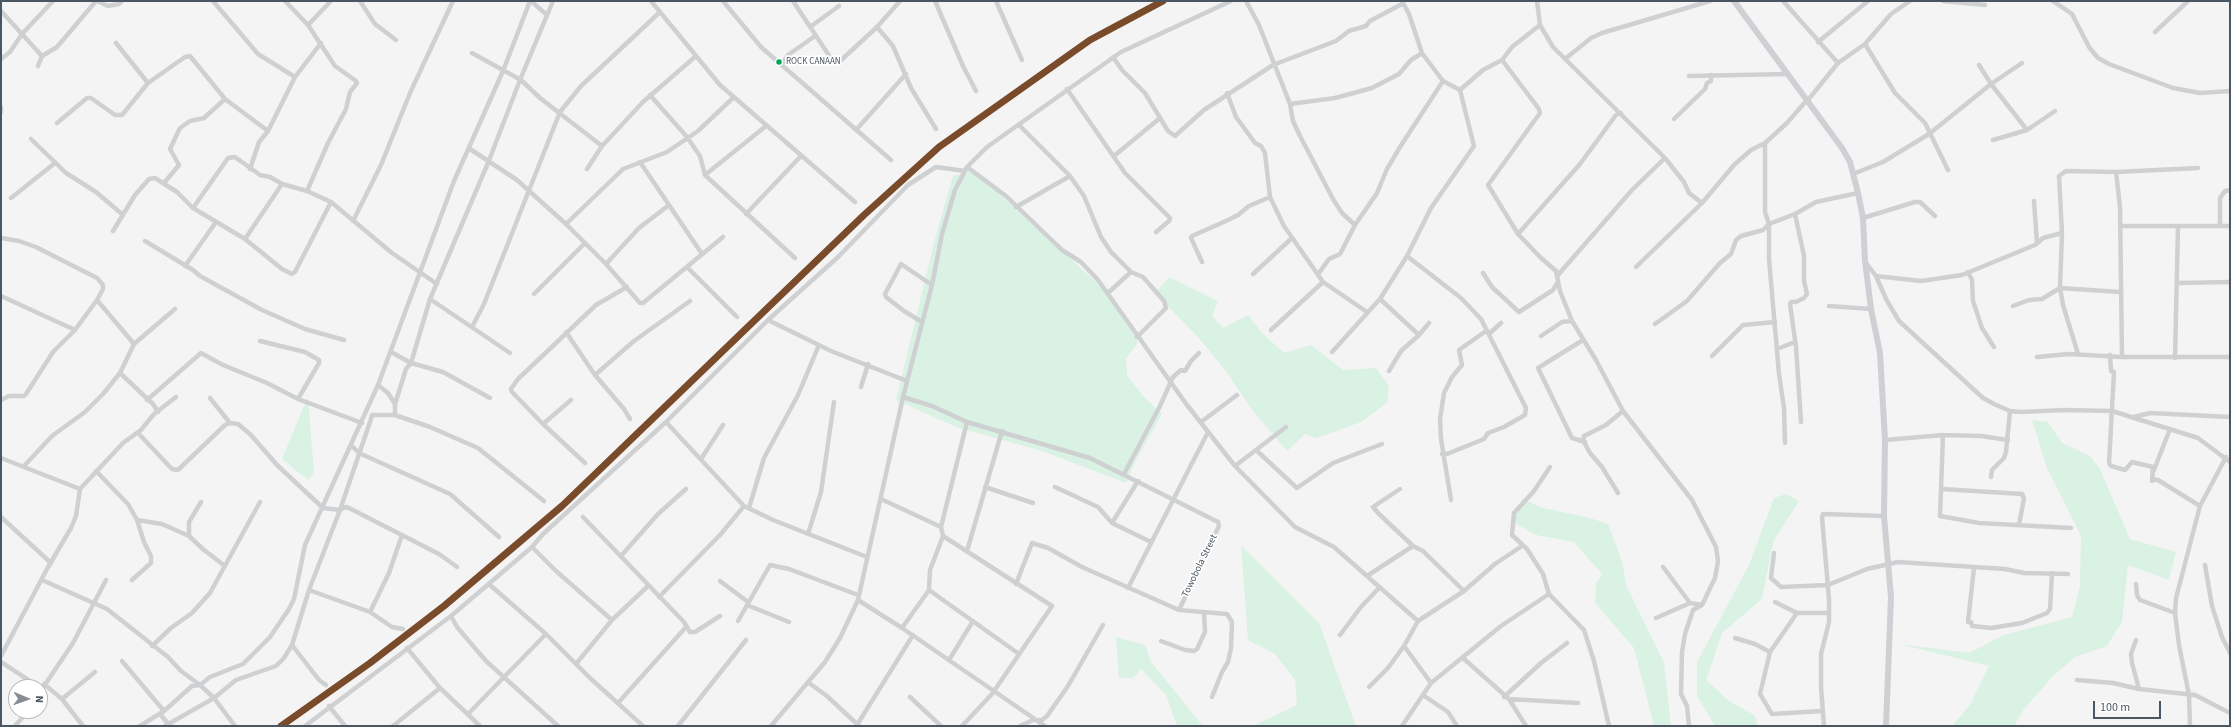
<!DOCTYPE html>
<style>
body{margin:0}
#map{position:relative;width:2231px;height:727px;overflow:hidden;background:#f4f4f4;font-family:"Source Sans 3",sans-serif}
canvas{display:block}
.frame{position:absolute;inset:0;border:2px solid #4a5661;pointer-events:none}
.north{position:absolute;left:8px;top:679px;width:40px;height:40px;box-sizing:border-box;background:#fff;border:1px solid #b7bbc0;border-radius:50%;rotate:92deg;font-size:11px;font-weight:700;line-height:16px;text-align:center;color:#4a5661}
.north::after{content:'';display:block;margin:auto;width:14px;height:18px;background:#868d94;clip-path:polygon(50% 0,100% 100%,50% 72%,0 100%)}
.scale{position:absolute;left:2093px;top:701px;width:68px;height:18px;box-sizing:border-box;border:2px solid #4a5661;border-top:0;padding-left:5px;font-size:12px;line-height:14px;white-space:nowrap;color:#4a5661;-webkit-text-stroke:3px #fff;paint-order:stroke}
</style>
<div id="map">
<canvas width="2231" height="727"></canvas>
<div class="frame"></div>
<div class="north">N</div>
<div class="scale">100 m</div>
</div>
<script>
const c = document.querySelector('canvas').getContext('2d');
c.lineJoin = 'round';
function paint(path, color) { c.fillStyle = color; c.fill(path, 'evenodd'); }
const shape = rows => new Path2D(rows.map(r => 'M' + r).join(''));
function strokePath(path, color, width, dash) { c.strokeStyle = color; c.lineWidth = width; c.lineCap = dash ? 'butt' : 'round'; c.setLineDash(dash || []); c.stroke(path); }
function write(font, color, halo, rows, align = 'center') {
  c.font = font + ' "Source Sans 3",sans-serif'; c.lineWidth = 3.5; c.setLineDash([]); c.textBaseline = 'middle'; c.strokeStyle = halo; c.fillStyle = color; for (const [text, x, y, turn = 0] of rows) {
    c.save(); c.translate(x, y); c.rotate((+turn || 0) * Math.PI / 180); c.textAlign = isNaN(turn) ? turn : align; if (halo) c.strokeText(text, 0, 0); c.fillText(text, 0, 0); c.restore();
  }
}
paint(shape([
 [973,170,1104,289,1138,342,1126,359,1127,375,1143,396,1162,414,1135,462,1126,483,1042,451,956,427,896,400,935,239,953,176],
 [1169,277,1218,301,1212,316,1223,328,1248,315,1262,333,1284,353,1311,345,1343,370,1376,368,1389,386,1387,403,1361,422,1317,438,1305,434,1287,451,1253,411,1225,370,1197,336,1155,293],
 [308,396,314,474,308,480,282,459],
 [2032,420,2048,422,2062,443,2090,456,2100,469,2130,539,2176,552,2169,580,2128,565,2122,622,2107,646,2075,657,2053,676,2024,709,2014,726,1952,726,1970,705,1989,666,1899,644,1969,653,2004,635,2072,617,2080,585,2081,536,2047,468],
 [1786,494,1799,501,1773,542,1762,599,1722,633,1706,680,1729,701,1754,715,1758,726,1715,726,1697,696,1697,662,1749,565,1774,498],
 [1522,499,1543,508,1590,518,1608,524,1622,561,1626,585,1664,663,1671,726,1654,726,1634,648,1595,603,1596,584,1602,574,1574,542,1536,535,1513,522],
 [1241,545,1319,623,1356,726,1253,726,1297,705,1295,680,1275,654,1248,640],
 [1116,637,1145,645,1151,662,1203,726,1177,726,1166,695,1141,669,1133,678,1119,678]
]), '#d9f2e3');
strokePath(shape([
 [97,1,108,6,119,4,122,1],
 [213,1,258,54,295,77],
 [285,1,308,25,335,66,356,81,357,83,350,92,346,109,328,143,307,191],
 [360,1,375,24,396,40],
 [531,1,547,15],
 [651,1,720,85,855,202],
 [723,1,761,47,891,160],
 [793,1,834,63,838,63,877,27,900,1],
 [935,1,963,66,976,91],
 [996,1,1022,60],
 [1246,1,1259,25,1290,104,1293,121,1300,136,1333,199,1342,213,1355,225],
 [1537,1,1540,25,1553,47,1665,158,1684,182,1689,193,1702,203],
 [1783,1,1838,63],
 [1943,1,1985,5],
 [2053,1,2072,14,2089,47,2098,58,2109,64,2173,88,2200,93,2230,91],
 [1,11,42,56,38,66],
 [308,25,331,1],
 [810,27,839,6],
 [877,27,893,46,911,88,936,129],
 [2155,32,2188,1],
 [1818,42,1868,1],
 [116,43,148,83],
 [1865,44,1895,93,1925,123,1948,170],
 [472,53,521,80,540,98,602,146,643,102,696,56],
 [42,56,57,47,96,1],
 [1113,57,1122,70,1145,93,1168,131,1175,136,1204,110,1273,65,1336,41,1349,31,1366,26,1370,21,1402,4],
 [1,59,10,52,22,34,53,1],
 [1565,59,1591,38,1602,33,1710,1],
 [1502,60,1539,109,1540,113,1488,185,1518,234,1541,258,1556,271,1560,291,1572,321,1596,360,1623,411,1692,500,1716,547,1718,561,1715,578,1702,605,1693,610,1685,634,1682,652,1681,694,1687,706,1689,726],
 [781,65,788,55,815,36],
 [1979,65,1991,84,2027,130],
 [1689,76,1788,74],
 [1067,89,1125,173,1170,218,1169,221,1156,232],
 [1460,90,1483,70,1502,60,1512,47,1540,25],
 [1227,93,1236,117,1255,143,1261,146,1265,153,1270,197,1284,226,1323,282,1367,312],
 [650,95,687,137,700,156,705,175,795,258],
 [1808,100,1838,63,1865,44,1891,14,1910,1],
 [1290,104,1335,98,1372,88,1399,74,1411,60,1422,53],
 [1,107,1,112],
 [1674,119,1705,89,1707,83,1711,81,1711,75],
 [57,123,87,98,91,98,115,115,122,115,148,83,185,57,190,56,225,99,268,131],
 [1019,125,1070,176,1084,196,1101,237,1111,252,1131,272,1143,277,1164,301,1166,308,1137,337],
 [856,130,906,74],
 [31,139,66,173,96,192,123,215],
 [1993,140,2027,130,2055,111],
 [1765,143,1765,212,1769,224,1769,259,1779,374,1784,408,1785,443],
 [470,149,517,180,566,224,606,264,640,303,643,303,723,237],
 [1114,156,1160,118],
 [640,162,702,254],
 [967,167,1006,196,1062,250,1081,262,1098,280,1187,405,1235,466,1295,527,1334,547,1418,621],
 [250,169,259,142,268,131,295,77,321,43],
 [587,169,602,146],
 [2116,172,2120,207,2122,357],
 [1853,174,1883,162,1929,134,1991,84,2022,63],
 [705,175,766,126],
 [164,183,179,165,170,149,180,128,190,121,204,118,225,99],
 [11,198,55,163],
 [2034,201,2037,243],
 [1016,207,1070,176],
 [193,208,228,158,235,157,260,175,270,177,282,184,307,191,331,202,392,253,437,284],
 [746,214,801,156],
 [1795,214,1804,256,1804,281,1807,294,1804,298,1796,302,1791,302,1790,304,1796,347,1801,422],
 [1863,218,1915,202,1920,202,1935,216],
 [353,221,381,165,410,93,453,1],
 [566,224,623,169,667,152,698,131,734,97],
 [2120,226,2230,226],
 [2220,226,2220,198,2225,191,2230,190],
 [113,231,135,195,149,179,155,178,177,192,193,208,245,239,282,269,292,274,295,272,331,202],
 [1518,234,1580,164,1616,115,1621,113],
 [1,238,19,241,36,247,97,278,103,285,103,289,97,300,75,330,53,352,26,394,24,396,9,396,1,400],
 [245,239,282,184],
 [145,241,193,270,200,276,262,310,305,329,344,340],
 [1407,256,1461,298,1481,319,1526,408,1525,415,1504,427,1488,433,1484,439,1447,454,1442,454],
 [1202,262,1191,238,1192,236,1226,221,1238,215,1249,206,1270,197],
 [1866,263,1876,276,1886,299,1899,321,1983,398,1994,404,2010,411,2021,412,2064,410,2112,411,2198,438,2230,462],
 [606,264,639,228,669,205],
 [185,266,216,222],
 [687,267,737,317],
 [1636,267,1702,203,1734,165,1751,150,1765,143,1787,123,1807,100],
 [1968,272,1972,280,1973,301,1982,328,1994,347],
 [1319,273,1329,259,1340,254,1355,225,1377,193,1387,169,1400,147,1443,81],
 [1483,273,1492,287,1519,312,1553,290,1558,282],
 [1253,274,1292,238],
 [1558,275,1632,190,1665,158],
 [1876,276,1921,281,1962,275,2035,245,2043,238,2062,233],
 [2178,283,2230,282],
 [1109,292,1131,272],
 [534,294,585,243],
 [1,296,75,330],
 [430,299,510,353],
 [1380,299,1419,335,1429,323],
 [97,300,134,344],
 [1829,306,1871,309],
 [2013,306,2029,300,2042,299,2060,288,2120,292],
 [768,320,831,351,907,381],
 [922,322,904,311,886,297,885,294,901,264,932,285],
 [1655,324,1687,301,1720,263,1731,254,1736,240,1741,236,1763,230,1769,224,1795,214,1816,202,1858,193],
 [472,327,484,304,560,112,581,86,660,12],
 [1271,330,1323,282],
 [566,332,595,375,624,409,630,419],
 [1541,336,1562,322,1572,321],
 [1583,340,1538,368,1572,438,1585,442],
 [260,341,305,352,319,360,319,363,298,399],
 [1777,349,1795,342],
 [391,352,411,363,443,372,490,398],
 [1332,352,1380,299,1407,256,1431,208,1474,146,1460,90,1443,81,1422,53,1409,14,1402,1],
 [2078,354,2063,305,2060,288,2062,233,2059,176,2066,171,2116,172,2198,168],
 [2110,355,2111,371,2114,372,2109,463,2111,466,2125,470,2132,462,2153,467,2152,481],
 [1712,356,1743,325,1775,322],
 [2037,357,2069,354,2122,357,2230,357],
 [2175,358,2178,226],
 [1389,371,1401,351,1419,335],
 [120,373,153,404,158,412],
 [595,375,634,341,690,301],
 [378,385,388,393,395,404],
 [861,387,868,364],
 [903,397,932,406,967,422,1090,458,1218,522,1219,526,1179,610],
 [210,398,230,423],
 [147,400,201,353,223,365,267,383,298,399,362,423],
 [395,415,430,427,478,448,544,501],
 [2134,417,2150,413,2230,417],
 [666,422,744,506,773,520,867,557],
 [1201,422,1237,395],
 [543,424,571,400],
 [138,433,172,469,176,470,179,469,225,425,230,423,238,424,251,435,277,465,323,508,340,510,346,507,349,508,439,554,457,567],
 [1943,435,1940,516,1979,523,2071,528],
 [1885,440,1943,435,1981,436,2008,440],
 [351,445,359,453,450,494,499,537],
 [1256,450,1297,488,1333,463,1382,444],
 [1,458,80,489],
 [701,459,723,425],
 [585,463,543,424,512,392,511,389,518,379,596,305,627,287],
 [24,466,52,436,85,412,103,394,120,373,134,344,175,309],
 [1235,466,1286,427],
 [1550,467,1534,491,1514,513,1512,535,1527,549,1543,574,1549,594,1584,630,1594,661,1609,726],
 [2154,470,2170,429],
 [96,471,128,504,137,520,144,542,151,556,151,563,132,580],
 [1124,474,1160,406,1173,377,1181,370,1185,371,1191,361,1199,353],
 [1991,477,1992,470,2004,458,2006,452,2010,411],
 [2152,479,2158,480,2200,506],
 [985,487,1033,503],
 [1055,487,1098,507,1112,523,1151,542],
 [1400,489,1373,507,1379,514,1413,546],
 [1942,489,2022,494,2024,498,2019,525],
 [1618,493,1602,467,1590,453,1583,440,1584,436,1606,425,1623,411],
 [881,499,941,527],
 [1451,500,1441,439,1440,419,1444,393,1452,377,1462,365,1459,350,1486,331,1490,333,1501,323],
 [749,508,764,458,798,395,819,345],
 [1,517,51,563],
 [583,517,684,622,690,632,695,632,720,616],
 [137,520,162,524,189,536,204,550,225,566],
 [1112,523,1138,481],
 [808,534,821,492,834,402],
 [189,536,189,522,201,502],
 [943,536,1052,606,992,694,962,726],
 [532,547,556,571,612,620],
 [967,551,1002,431],
 [1774,553,1771,578,1781,587,1828,585,1867,569,1898,562,2005,569,2024,573,2068,574],
 [621,556,658,514,686,489],
 [2205,565,2212,606,2222,637,2230,653],
 [1663,567,1690,603],
 [1974,568,1968,622,1971,622,1972,626,1991,628,2022,623,2047,613,2050,609,2052,573],
 [1367,576,1413,546,1423,551,1464,591],
 [42,580,107,609,168,657,181,671,200,685,214,698,235,726],
 [720,581,748,602],
 [1016,584,1032,543,1048,548,1082,567,1179,610,1227,614,1232,622,1231,648,1228,662,1222,672,1212,697],
 [2136,584,2137,595,2140,600,2175,613],
 [490,585,546,634,590,678,643,726],
 [1128,588,1208,432],
 [309,590,370,612,392,627,403,629],
 [929,590,1019,654],
 [659,597,720,535,744,506],
 [858,600,902,628,1045,726],
 [1775,602,1797,613,1829,613],
 [747,605,789,622],
 [370,612,389,573,402,535],
 [1797,613,1770,652,1760,694,1772,714,1822,711],
 [451,616,457,627,486,661,558,726],
 [1656,618,1690,603,1702,605],
 [738,621,770,565,789,569,858,595],
 [902,628,929,590,930,570,943,536,941,527,967,422],
 [1340,635,1361,607,1379,588],
 [1735,638,1755,644,1770,652],
 [2136,640,2131,654,2132,663,2139,689],
 [1161,641,1185,650,1194,651,1197,649,1205,632,1204,612],
 [292,645,319,680,326,685],
 [152,646,171,628,192,613,210,593,260,502],
 [1404,646,1431,683],
 [407,648,440,688,480,726],
 [1,656,47,569,71,528,76,516,80,489,123,443,141,430,154,414,176,397],
 [1463,658,1509,699,1526,726],
 [949,660,973,621],
 [122,661,164,711],
 [1,662,39,687],
 [576,664,612,620,648,586],
 [2077,680,2113,683,2139,689,2195,695,2230,713],
 [809,683,827,696,859,726],
 [44,684,62,699,83,726],
 [1369,687,1388,668,1404,646,1418,621,1464,591,1495,564,1522,546],
 [40,692,73,643,106,580],
 [1423,695,1448,712,1457,726],
 [910,697,941,726],
 [1504,697,1541,663,1567,643],
 [62,699,95,672],
 [1509,699,1578,703],
 [618,703,686,627],
 [329,706,345,726],
 [469,713,546,634],
 [160,714,170,726],
 [857,725,913,635],
 [15,726,28,711],
 [140,726,164,711,192,686,200,685,210,677,243,664,270,637,289,609,294,599,305,545,378,385,454,181,503,71,530,1],
 [165,726,214,698,236,680,276,666,284,658,292,645,309,590,340,510,371,419,372,415,395,415,395,404,406,369,411,363,430,299,488,163,520,80,553,1],
 [305,726,451,616,532,547,543,534,666,422,768,320,838,257,908,185,936,167,965,171],
 [393,726,440,688],
 [678,726,746,640],
 [771,726,825,662,840,638,858,600,903,397,932,285,942,234,955,190,967,167,987,147,1121,52,1231,1],
 [1020,726,1033,720,1042,720,1047,716,1068,686,1103,625],
 [1402,726,1431,683,1501,626,1549,594],
 [1824,726,1821,687,1821,654,1829,622,1829,599,1822,517,1823,514,1884,516],
 [2190,726,2189,695,2179,645,2175,613,2176,598,2200,506,2226,457]
]), '#ced0d2', 4.5);
strokePath(shape([
 [1734,1,1842,148,1850,162,1858,193,1863,218,1865,261,1871,309,1880,353,1885,440,1884,516,1891,597,1886,726]
]), '#ced0d4', 6);
strokePath(shape([
 [281,726,370,663,444,606,562,506,864,215,939,147,1090,40,1163,1]
]), '#7a4b2a', 7);
for (const [x, y, r, color] of [
 [779,62,3.5,"#00a651"]
]) { const dot = new Path2D(); dot.arc(x, y, r, 0, 2 * Math.PI); c.fillStyle = color; c.fill(dot); strokePath(dot, '#fff', 1.5); }
write('9px', '#4a5661', '#fff', [
 ["ROCK CANAAN",786,62]
], 'left');
write('10px', '#4a5661', '#fff', [
 ["Towobola Street",1200,566,-64]
]);
</script>
